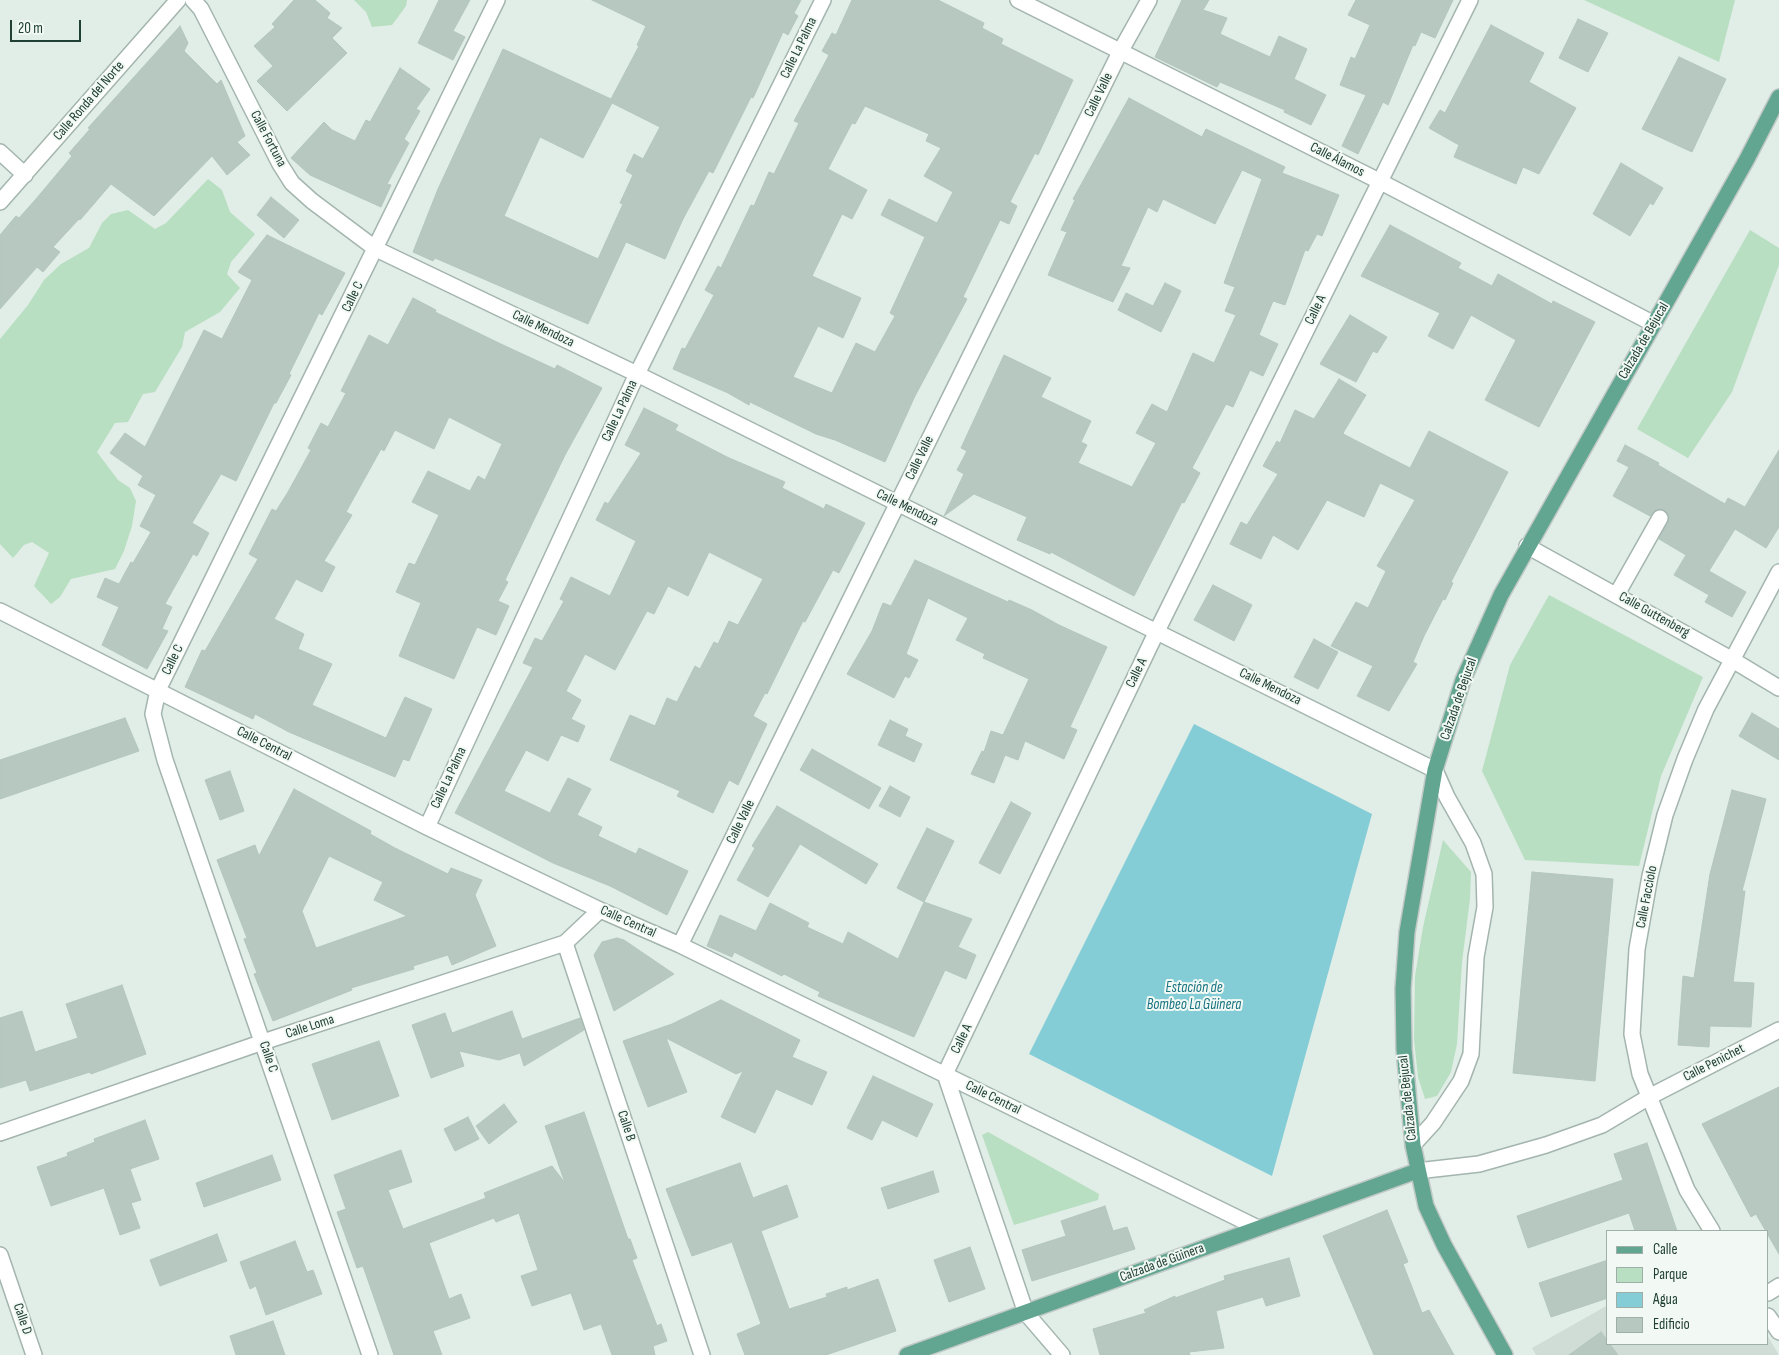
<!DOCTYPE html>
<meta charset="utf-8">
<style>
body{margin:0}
#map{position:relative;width:1779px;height:1355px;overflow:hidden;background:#e1ede7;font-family:"Sofia Sans Condensed",sans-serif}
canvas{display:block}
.legend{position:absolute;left:1606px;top:1230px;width:162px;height:115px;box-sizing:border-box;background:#f2f9f5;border:1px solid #9eafa8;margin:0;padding:6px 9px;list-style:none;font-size:15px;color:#203f35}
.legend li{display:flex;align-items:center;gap:10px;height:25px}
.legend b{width:25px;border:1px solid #9eafa8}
.scale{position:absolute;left:10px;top:20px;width:71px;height:22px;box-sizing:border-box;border:2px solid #203f35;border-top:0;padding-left:6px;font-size:15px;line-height:18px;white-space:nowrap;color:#203f35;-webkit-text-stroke:4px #f2f9f5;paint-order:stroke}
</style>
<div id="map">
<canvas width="1779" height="1355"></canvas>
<ul class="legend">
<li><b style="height:6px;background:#62a591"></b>Calle</li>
<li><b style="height:14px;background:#b8dfc1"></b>Parque</li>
<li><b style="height:14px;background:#85cdd6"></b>Agua</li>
<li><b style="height:14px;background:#b6c8c0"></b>Edificio</li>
</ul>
<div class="scale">20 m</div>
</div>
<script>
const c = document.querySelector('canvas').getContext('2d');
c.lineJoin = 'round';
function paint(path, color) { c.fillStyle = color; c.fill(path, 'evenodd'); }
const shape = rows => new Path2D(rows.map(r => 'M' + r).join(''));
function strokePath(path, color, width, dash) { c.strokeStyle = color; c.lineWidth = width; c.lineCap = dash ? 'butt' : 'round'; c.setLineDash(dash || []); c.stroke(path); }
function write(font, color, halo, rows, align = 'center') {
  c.font = font + ' "Sofia Sans Condensed",sans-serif'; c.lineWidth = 4; c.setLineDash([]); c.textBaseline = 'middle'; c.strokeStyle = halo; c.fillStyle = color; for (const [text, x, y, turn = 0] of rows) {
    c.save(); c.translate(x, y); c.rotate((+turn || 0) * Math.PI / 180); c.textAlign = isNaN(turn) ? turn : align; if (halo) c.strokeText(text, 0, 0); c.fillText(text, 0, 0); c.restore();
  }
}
paint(shape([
 [1608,1305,1608,1344,1768,1344,1768,1337,1779,1355,1536,1355,1532,1348]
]), '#cfddd6');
paint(shape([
 [354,0,407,0,406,6,392,25,372,27,366,12],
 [1584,0,1735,0,1719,62],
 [208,179,222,190,230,212,255,234,231,262,227,274,240,288,220,312,185,332,182,347,155,392,143,394,128,422,115,423,97,452,118,480,130,488,136,501,132,526,124,551,115,569,71,579,60,597,51,604,34,586,49,553,32,542,24,545,13,558,0,544,0,339,28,305,44,280,61,264,89,248,102,223,111,214,128,210,155,229,166,223],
 [1750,230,1779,248,1779,265,1732,392,1688,458,1637,429],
 [1549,595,1703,677,1661,776,1639,866,1525,860,1482,771,1510,665],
 [1443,840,1471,872,1470,899,1462,962,1457,1044,1451,1072,1437,1096,1425,1099,1418,1077,1414,1040,1415,976,1423,927],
 [988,1132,1099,1194,1098,1200,1014,1225,982,1135]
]), '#b8dfc1');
paint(shape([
 [1194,724,1372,814,1272,1176,1029,1054]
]), '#85cdd6');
const building = shape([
 [294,0,315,0,330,13,327,18,342,28,332,38,347,53,287,111,257,81,273,66,254,46,275,27,272,24,294,0],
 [439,0,470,0,453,31,465,37,453,60,418,43,439,0],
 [592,0,801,0,794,13,798,16,788,35,783,32,753,98,751,97,713,173,709,171,683,219,665,259,626,242,588,324,435,258,433,261,413,252,438,189,503,49,611,99,639,46,637,45,646,26,592,0],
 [612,103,660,127,643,159,634,154,626,171,633,175,620,203,623,204,598,259,504,216,540,137,583,158,612,103],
 [852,0,938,0,984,23,982,28,1003,39,1001,44,1073,80,1038,155,1035,153,1010,202,1017,206,1009,224,1000,220,963,297,967,299,915,396,885,462,835,440,816,434,750,402,749,405,728,393,673,369,682,348,685,349,714,295,705,290,718,266,721,268,751,205,754,206,769,172,774,174,799,123,794,121,829,55,822,51,832,33,836,35,852,0],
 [865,106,929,134,926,141,941,148,924,176,953,192,937,223,889,199,881,215,925,237,890,313,895,316,875,352,856,343,832,393,793,377,818,326,843,338,861,298,812,276,842,214,852,219,867,190,828,169,852,123,855,124,865,106],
 [1182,0,1209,0,1203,10,1227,18,1220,34,1270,57,1279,36,1307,49,1294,79,1326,95,1311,125,1284,112,1285,110,1220,82,1217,87,1155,57,1182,0],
 [1356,0,1453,0,1435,38,1421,32,1415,46,1413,45,1388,105,1383,102,1358,154,1342,146,1366,95,1340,85,1351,57,1355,59,1370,25,1348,15,1356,0],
 [1578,19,1608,33,1588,72,1559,58,1578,19],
 [1491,25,1544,53,1529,82,1576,108,1539,174,1523,167,1516,184,1454,157,1459,145,1429,128,1440,110,1445,113,1491,25],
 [180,26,188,43,184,51,217,84,221,80,245,136,237,142,250,155,227,175,212,156,154,216,111,184,80,220,79,219,53,247,60,252,43,272,37,267,0,309,0,235,16,216,19,218,36,199,72,156,69,153,90,129,88,128,180,26],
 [1679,57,1726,79,1692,152,1642,129,1679,57],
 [400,68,430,89,416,109,420,111,404,139,409,143,387,184,391,185,381,207,310,175,291,158,324,122,332,130,355,141,366,120,370,122,400,68],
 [1129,98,1202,137,1206,129,1285,167,1282,173,1339,195,1322,236,1317,234,1308,251,1305,250,1285,305,1273,301,1259,335,1278,344,1263,376,1250,370,1233,407,1226,404,1192,468,1200,473,1184,503,1182,502,1134,596,1051,552,1050,554,1017,540,1027,517,974,494,944,516,964,474,957,470,967,451,961,448,1004,355,1051,378,1041,397,1091,421,1081,442,1087,445,1078,463,1132,487,1156,443,1136,433,1152,404,1167,412,1193,353,1214,363,1236,315,1225,311,1235,287,1224,283,1262,179,1242,170,1215,224,1163,199,1157,212,1148,207,1121,266,1130,268,1113,302,1048,275,1067,232,1061,230,1075,200,1073,199,1129,98],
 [1621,163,1663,188,1653,205,1650,203,1630,236,1593,214,1621,163],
 [271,197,299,220,284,238,257,215,271,197],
 [1390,225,1461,263,1458,268,1492,286,1498,274,1552,304,1553,301,1595,322,1539,427,1485,400,1516,340,1471,315,1453,349,1428,336,1440,313,1361,276,1390,225],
 [267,235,345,273,322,315,319,313,289,374,291,375,276,403,274,403,236,481,221,474,192,523,209,533,197,556,193,554,165,604,172,607,162,629,168,631,147,669,102,645,119,607,97,597,105,578,119,584,131,562,133,563,151,532,140,526,156,495,138,485,143,476,110,453,125,433,145,447,204,330,222,339,252,280,238,272,267,235],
 [1165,283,1181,291,1161,332,1118,310,1126,293,1153,306,1165,283],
 [413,298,436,310,435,312,503,345,555,369,557,365,602,388,565,455,505,580,508,582,498,601,509,606,496,635,477,627,454,679,399,656,421,603,396,592,409,563,415,565,439,515,412,502,428,471,470,491,478,476,485,480,502,444,449,417,434,449,395,430,384,451,381,449,346,512,352,515,324,561,335,567,322,592,296,579,274,619,304,634,298,649,332,664,312,705,386,738,405,697,432,709,409,761,403,759,395,777,289,732,255,714,253,719,185,687,202,650,205,651,258,559,249,554,272,509,276,511,288,492,311,450,308,448,321,423,328,427,346,393,341,391,369,335,388,345,413,298],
 [1350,315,1387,337,1377,353,1373,351,1356,382,1320,364,1350,315],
 [1339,379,1366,395,1343,433,1345,435,1410,468,1429,431,1508,472,1451,582,1453,583,1445,600,1443,599,1424,636,1413,662,1417,664,1389,711,1357,696,1373,666,1331,646,1356,602,1368,608,1386,571,1377,566,1415,500,1380,483,1364,517,1327,500,1298,550,1273,535,1261,559,1230,544,1241,522,1247,525,1278,474,1263,466,1277,441,1280,443,1295,410,1314,419,1339,379],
 [644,408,678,425,675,430,727,457,785,482,782,488,824,509,826,504,865,523,839,573,833,570,805,622,803,621,767,694,765,693,753,716,767,724,738,785,729,780,713,813,677,796,680,791,610,760,630,715,655,726,667,698,677,702,695,666,700,669,714,642,718,644,729,621,738,625,763,579,709,552,688,596,668,586,654,614,647,611,615,670,585,654,566,691,581,700,571,719,585,726,578,742,561,735,548,761,526,750,504,791,550,813,568,778,591,789,577,815,602,827,598,836,636,854,639,848,688,871,667,915,610,886,553,863,455,813,533,667,523,663,535,638,542,641,564,601,560,599,571,577,610,596,636,541,596,520,605,502,608,504,641,453,625,445,644,408],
 [1625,445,1659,463,1658,465,1725,504,1728,498,1745,507,1779,450,1779,527,1766,548,1735,529,1709,571,1746,592,1732,617,1705,602,1709,595,1674,575,1686,555,1659,539,1668,522,1668,513,1659,509,1650,516,1613,496,1629,467,1617,461,1625,445],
 [915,560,1008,602,1009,600,1032,610,1059,625,1107,647,1070,727,1077,730,1064,759,1025,741,1018,760,1005,755,994,783,971,774,982,751,984,752,991,731,1003,735,1029,679,983,658,985,654,956,640,968,618,928,598,906,654,918,660,909,678,905,676,894,698,847,674,872,631,883,603,891,606,915,560],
 [1213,585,1252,605,1234,641,1194,620,1213,585],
 [1314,639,1338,652,1318,689,1294,677,1314,639],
 [1752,713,1779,729,1779,760,1739,736,1752,713],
 [125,718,139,751,0,799,0,760,125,718],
 [890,720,908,729,905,736,922,744,914,762,878,745,890,720],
 [812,749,881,788,869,809,800,770,812,749],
 [230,771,244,811,220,820,205,780,230,771],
 [890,786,910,797,900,817,879,806,890,786],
 [294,789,371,831,370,834,395,848,448,874,451,868,482,880,475,895,496,946,452,965,448,955,413,966,414,969,351,988,352,990,273,1021,254,974,257,973,244,939,247,938,217,860,255,845,259,856,294,789],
 [329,856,383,882,374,900,407,916,316,948,302,911,329,856],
 [1732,790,1766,799,1742,891,1745,891,1733,982,1754,983,1751,1027,1710,1026,1709,1047,1678,1045,1683,976,1694,978,1710,874,1732,790],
 [1011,802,1031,813,1000,874,979,863,1011,802],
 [777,806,878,864,866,884,800,844,768,897,737,880,755,848,752,846,777,806],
 [927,828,954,841,924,902,897,888,927,828],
 [1532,872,1613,879,1595,1081,1513,1073,1532,872],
 [924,902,972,919,958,947,976,955,966,979,945,970,914,1037,818,996,820,992,784,974,782,976,734,952,732,957,707,946,720,915,756,931,770,903,809,923,807,927,843,944,848,932,898,959,924,902],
 [617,938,624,940,674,974,614,1011,594,955,602,942,617,938],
 [122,985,146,1054,91,1074,90,1072,30,1091,26,1080,0,1088,0,1018,22,1011,35,1052,78,1038,66,1004,122,985],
 [721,1000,800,1040,792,1057,827,1072,812,1105,776,1089,755,1133,721,1117,743,1071,736,1074,666,1038,687,1092,648,1107,623,1041,672,1024,721,1000],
 [512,1011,522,1039,580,1018,584,1030,524,1066,520,1053,499,1060,459,1051,464,1066,431,1078,412,1025,445,1013,452,1033,512,1011],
 [379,1041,399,1096,332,1120,312,1064,379,1041],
 [873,1076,933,1104,917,1137,882,1120,872,1140,847,1128,873,1076],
 [1779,1087,1779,1254,1756,1214,1751,1217,1702,1124,1779,1087],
 [504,1104,517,1122,489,1144,476,1126,504,1104],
 [584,1112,628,1239,630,1239,637,1258,632,1260,657,1326,661,1324,667,1341,653,1346,655,1355,612,1355,601,1324,584,1330,571,1293,532,1306,521,1276,538,1270,519,1213,496,1222,494,1218,429,1243,449,1299,461,1294,470,1318,433,1331,442,1355,394,1355,363,1266,357,1268,337,1212,346,1209,334,1175,401,1150,412,1182,388,1190,403,1229,486,1198,484,1193,552,1166,565,1183,545,1126,584,1112],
 [468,1117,479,1139,455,1151,444,1129,468,1117],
 [145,1120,159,1159,130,1169,141,1200,131,1203,140,1228,120,1235,104,1188,51,1206,37,1167,68,1156,67,1153,95,1142,94,1139,145,1120],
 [1647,1143,1677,1231,1635,1231,1629,1213,1528,1248,1517,1216,1623,1180,1614,1154,1647,1143],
 [272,1155,281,1180,204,1207,196,1183,272,1155],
 [740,1163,753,1198,787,1185,798,1217,761,1231,789,1309,827,1297,826,1294,847,1287,847,1290,878,1279,896,1331,826,1355,745,1355,737,1334,761,1324,732,1242,692,1256,666,1189,740,1163],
 [933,1171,939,1192,888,1209,881,1188,933,1171],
 [1105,1206,1113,1231,1127,1227,1135,1249,1032,1281,1022,1250,1066,1236,1061,1221,1105,1206],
 [1387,1210,1408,1262,1403,1264,1422,1313,1429,1310,1454,1355,1374,1355,1323,1236,1387,1210],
 [217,1234,227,1261,160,1286,150,1260,217,1234],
 [295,1241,307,1272,313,1270,322,1294,266,1315,256,1286,250,1289,240,1262,295,1241],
 [970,1247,985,1289,949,1302,934,1260,970,1247],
 [1289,1258,1300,1296,1266,1306,1263,1297,1216,1311,1224,1348,1189,1352,1190,1355,1100,1355,1093,1329,1146,1313,1144,1310,1175,1296,1175,1298,1225,1280,1224,1276,1289,1258],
 [1608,1260,1608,1298,1551,1317,1539,1283,1608,1260],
 [273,1321,285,1355,236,1355,230,1336,273,1321],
 [1601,1332,1618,1355,1569,1355,1601,1332]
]);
paint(building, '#b6c8c0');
strokePath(building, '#b3c7be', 1);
const minor = shape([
 [193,0,201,9,280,164,292,183,312,201,376,249,637,374,1435,770,1447,797,1473,843,1484,874,1485,907,1476,957,1471,1054,1461,1081,1433,1123,1413,1145],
 [1018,0,1379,181,1654,324],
 [0,152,25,175],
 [0,202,178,0],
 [1527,546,1731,659,1779,688],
 [1617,594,1660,518],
 [0,611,427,827,600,910,680,945,1258,1228],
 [427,827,637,374,823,0],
 [600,910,565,943,702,1355],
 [680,945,1120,52,1149,0],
 [0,1133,263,1042,565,943],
 [1417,1171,1479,1164,1546,1145,1602,1125,1649,1097,1779,1030],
 [1712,1231,1687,1190,1640,1074,1632,1034,1637,949,1650,876,1665,815,1685,759,1706,709,1779,572],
 [0,1255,34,1355],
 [1768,1293,1779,1286],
 [1768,1316,1779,1332],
 [370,1355,165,760,153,714,158,690,497,0],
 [1062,1355,1026,1313,945,1074,1157,631,1470,0]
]);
const major = shape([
 [907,1355,1417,1171],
 [1505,1355,1444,1245,1426,1206,1413,1145,1404,1049,1403,989,1407,932,1435,770,1463,680,1501,595,1747,159,1779,97]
]);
strokePath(minor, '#a3b5ae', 18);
strokePath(major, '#c1c9c6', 18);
strokePath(minor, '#fff', 15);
strokePath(major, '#62a591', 15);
write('14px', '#203f35', '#f2f9f5', [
 ["Calle La Palma",799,48,-64],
 ["Calle Valle",1099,95,-64],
 ["Calle Ronda del Norte",89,101,-49],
 ["Calle Fortuna",268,139,62],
 ["Calle Álamos",1337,160,27],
 ["Calle C",353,297,-64],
 ["Calle A",1316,310,-64],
 ["Calle Mendoza",543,329,26],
 ["Calzada de Bejucal",1644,341,-60],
 ["Calle La Palma",620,411,-65],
 ["Calle Valle",920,458,-64],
 ["Calle Mendoza",907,508,26],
 ["Calle Guttenberg",1654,615,29],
 ["Calle C",173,660,-64],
 ["Calle A",1137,673,-64],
 ["Calle Mendoza",1270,687,26],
 ["Calzada de Bejucal",1459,699,-71],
 ["Calle Central",264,744,27],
 ["Calle La Palma",449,778,-65],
 ["Calle Valle",741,822,-64],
 ["Calle Facciolo",1647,897,-79],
 ["Calle Central",628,922,24],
 ["Calle Loma",310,1027,-18],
 ["Calle A",962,1039,-64],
 ["Calle C",268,1057,71],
 ["Calle Penichet",1714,1063,-27],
 ["Calle Central",993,1098,26],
 ["Calzada de Bejucal",1408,1098,-96],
 ["Calle B",626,1126,72],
 ["Calzada de Güinera",1162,1263,-20],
 ["Calle D",22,1319,71]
]);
write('italic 15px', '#15727f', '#f2f9f5', [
 ["Estación de",1194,988],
 ["Bombeo La Güinera",1194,1005]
]);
</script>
